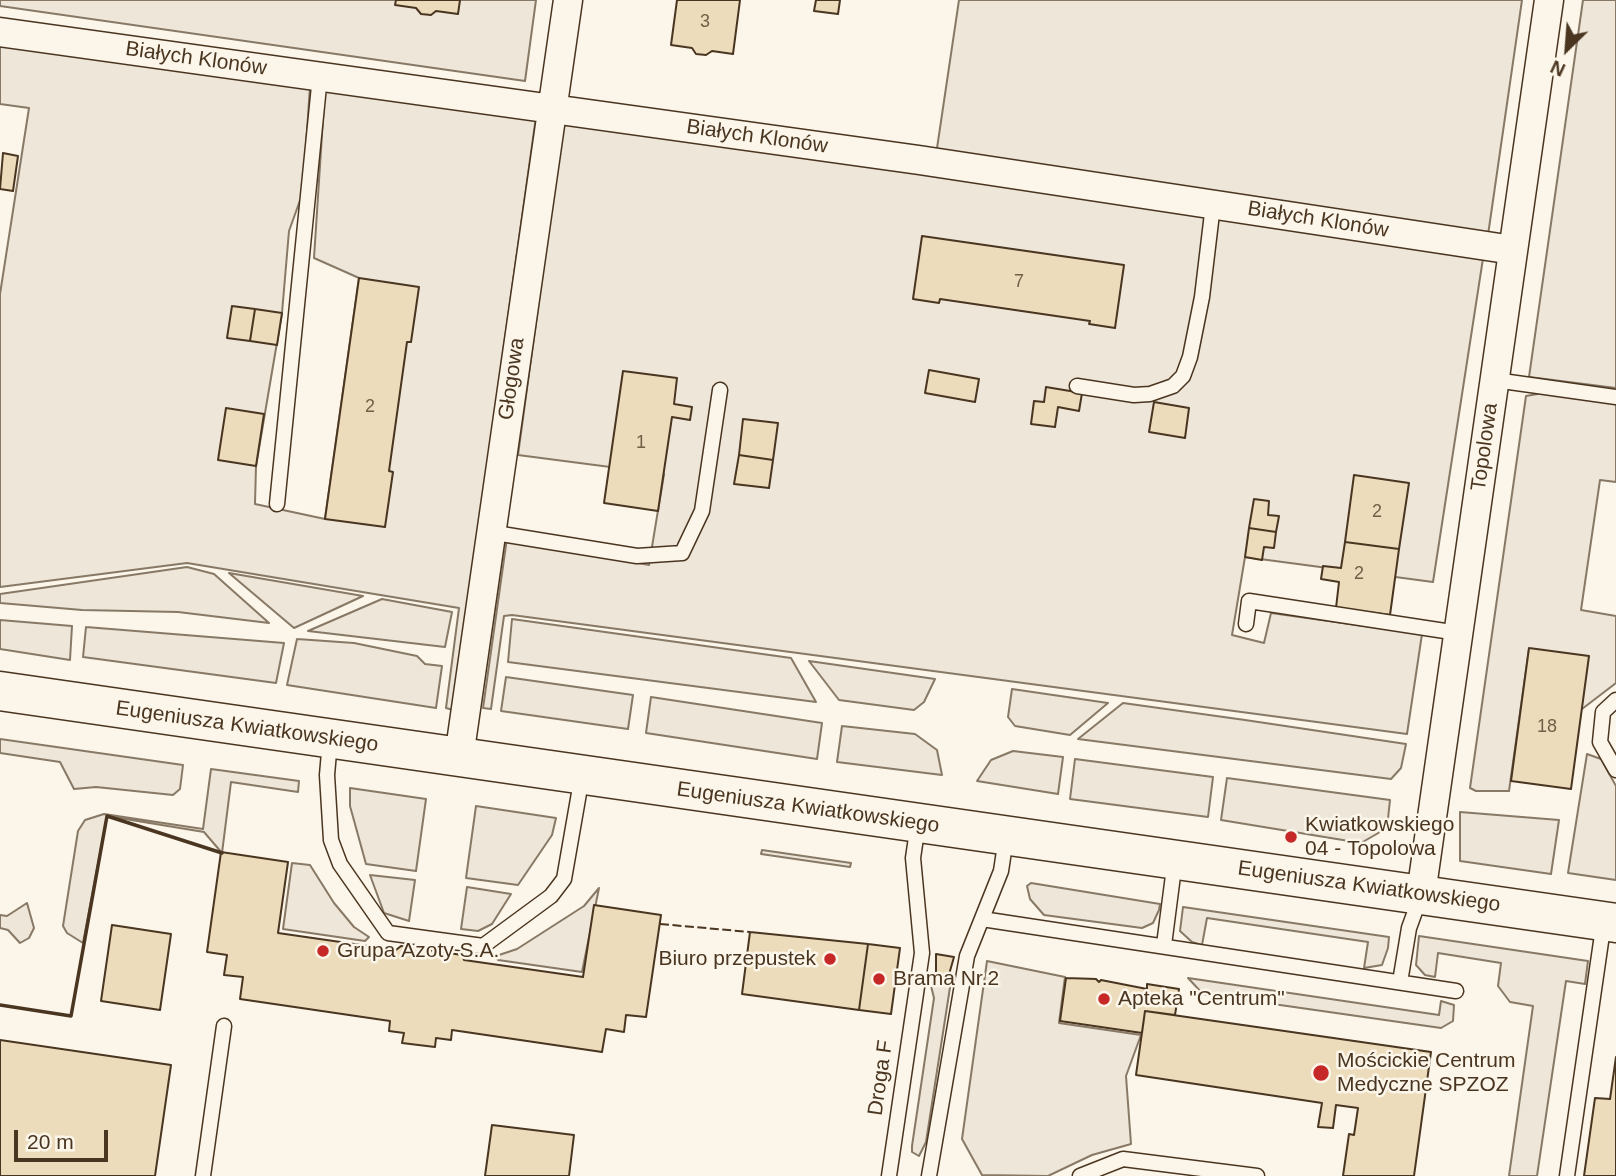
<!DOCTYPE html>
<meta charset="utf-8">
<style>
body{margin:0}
#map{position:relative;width:1616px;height:1176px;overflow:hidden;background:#fbf6e9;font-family:Helvetica,sans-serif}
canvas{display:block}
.north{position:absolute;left:1532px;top:14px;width:70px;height:70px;-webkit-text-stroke:5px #fbf6e9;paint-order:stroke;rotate:205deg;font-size:19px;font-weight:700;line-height:28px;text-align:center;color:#4a3520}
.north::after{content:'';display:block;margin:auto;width:24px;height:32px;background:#4a3520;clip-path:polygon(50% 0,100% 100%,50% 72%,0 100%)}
.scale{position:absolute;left:14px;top:1130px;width:94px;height:32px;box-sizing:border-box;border:4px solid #4a3520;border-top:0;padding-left:9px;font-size:21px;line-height:24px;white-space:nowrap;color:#4a3520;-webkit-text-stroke:5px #fbf6e9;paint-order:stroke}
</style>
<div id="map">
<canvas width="1616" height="1176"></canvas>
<div class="north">N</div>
<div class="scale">20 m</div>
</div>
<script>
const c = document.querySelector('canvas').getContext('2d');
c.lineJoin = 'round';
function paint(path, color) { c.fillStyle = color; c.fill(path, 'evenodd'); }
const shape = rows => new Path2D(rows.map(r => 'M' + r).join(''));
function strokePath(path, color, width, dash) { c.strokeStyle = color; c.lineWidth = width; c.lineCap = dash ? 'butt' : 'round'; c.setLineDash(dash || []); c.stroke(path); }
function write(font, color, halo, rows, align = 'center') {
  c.font = font + ' Helvetica,sans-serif'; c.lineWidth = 5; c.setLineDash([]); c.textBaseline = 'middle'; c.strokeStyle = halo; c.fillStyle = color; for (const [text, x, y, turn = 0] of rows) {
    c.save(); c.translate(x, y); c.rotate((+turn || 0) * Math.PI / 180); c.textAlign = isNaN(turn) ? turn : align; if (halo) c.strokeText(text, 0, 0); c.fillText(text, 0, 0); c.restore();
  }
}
const green = shape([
 [0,0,536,0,525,81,0,6,0,0],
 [959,0,1522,0,1488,235,936,155,959,0],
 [1583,0,1616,0,1616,388,1529,377,1583,0],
 [0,45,310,86,303,192,289,231,282,313,256,466,255,504,325,519,359,278,314,258,325,88,536,117,453,710,446,708,459,608,187,563,0,587,0,294,29,108,0,104,0,45],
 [563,123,1484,252,1433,582,1245,557,1232,635,1264,643,1271,613,1422,634,1407,734,512,615,504,616,491,709,483,708,507,538,649,565,664,474,518,455,563,123],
 [1543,393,1616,403,1616,482,1600,480,1581,610,1616,616,1616,683,1582,709,1529,649,1509,791,1476,791,1470,788,1526,396,1543,393],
 [187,567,214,574,269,623,178,612,82,610,0,603,0,594,187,567],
 [229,573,363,596,294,628,229,573],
 [382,599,452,612,445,647,308,631,382,599],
 [512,619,791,658,816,702,508,662,512,619],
 [0,620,72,626,70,660,0,649,0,620],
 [86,627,284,643,276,683,83,657,86,627],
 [297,639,354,643,417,656,425,664,442,666,436,708,287,685,297,639],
 [809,661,935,679,924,702,914,710,839,700,809,661],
 [506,677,633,695,628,729,501,711,506,677],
 [1012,689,1108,703,1070,735,1015,726,1008,717,1012,689],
 [651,697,822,723,817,759,646,733,651,697],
 [1123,703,1245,720,1406,744,1401,768,1391,779,1078,739,1123,703],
 [842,726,915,734,937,750,942,775,837,762,842,726],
 [0,739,183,765,180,789,173,795,96,787,74,789,60,762,0,753,0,739],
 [1013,751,1063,757,1058,794,977,781,991,760,1013,751],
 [1587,754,1601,759,1616,786,1616,880,1568,873,1587,754],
 [1075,759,1213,777,1208,817,1070,799,1075,759],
 [211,769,299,781,298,792,231,782,222,853,204,832,107,816,83,943,67,933,63,926,78,831,85,820,104,814,203,829,211,769],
 [1227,778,1390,800,1387,828,1361,843,1221,820,1227,778],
 [350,788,426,799,416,871,366,864,350,806,350,788],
 [476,806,556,818,552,835,518,885,466,878,476,806],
 [1460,812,1559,820,1551,874,1460,861,1460,812],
 [762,850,851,863,850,867,761,854,762,850],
 [292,863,310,865,334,903,354,927,369,937,365,941,283,929,292,863],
 [370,875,415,880,409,921,384,913,370,875],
 [1031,883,1160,904,1159,910,1153,923,1142,928,1044,915,1030,899,1027,886,1031,883],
 [467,887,511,894,492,924,478,931,461,929,467,887],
 [599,888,582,972,498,960,496,956,517,949,584,906,599,888],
 [27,903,34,928,29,938,20,943,8,930,0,928,0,915,7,916,27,903],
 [1183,907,1389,937,1388,948,1382,965,1364,968,1368,942,1207,918,1202,945,1192,942,1180,931,1183,907],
 [1419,936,1588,961,1585,984,1566,981,1537,1176,1509,1176,1533,1006,1510,1002,1498,986,1501,963,1438,953,1435,977,1425,975,1416,965,1419,936],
 [987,961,1065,977,1059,1023,1141,1035,1126,1076,1131,1144,1092,1155,1048,1176,982,1175,962,1139,987,961],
 [929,978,951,981,926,1142,919,1156,912,1152,912,1146,934,998,929,978],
 [1188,978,1439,1015,1441,1001,1454,1005,1453,1021,1441,1028,1203,994,1188,978]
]);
paint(green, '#ede6d9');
strokePath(green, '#887966', 2);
const building = shape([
 [396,0,460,0,458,14,436,11,431,15,421,14,416,8,395,5,396,0],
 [677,0,740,0,733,54,712,51,706,55,696,54,692,48,671,45,677,0],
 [816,0,840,0,838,14,814,11,816,0],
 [3,153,18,156,13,191,0,189,3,153],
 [922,236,1124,265,1115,328,1089,324,1090,321,940,299,939,303,913,299,922,236],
 [359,278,419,287,411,342,407,342,389,471,393,472,385,527,325,519,359,278],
 [232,306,255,309,250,341,227,338,232,306],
 [255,309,282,313,277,345,250,341,255,309],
 [929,370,979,379,975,402,925,393,929,370],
 [623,371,677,378,674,404,692,407,690,420,672,417,658,511,604,503,623,371],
 [1046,387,1082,393,1079,411,1058,407,1055,427,1031,424,1034,401,1044,402,1046,387],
 [1154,402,1189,408,1185,438,1149,432,1154,402],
 [226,408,264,414,256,466,218,460,226,408],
 [743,419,778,423,773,460,739,455,743,419],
 [739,455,773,460,769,488,734,484,739,455],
 [1354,475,1409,483,1399,549,1345,542,1354,475],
 [1254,499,1269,501,1268,515,1279,516,1276,532,1249,528,1254,499],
 [1249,528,1276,532,1274,548,1264,547,1262,560,1245,557,1249,528],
 [1345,542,1399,549,1390,615,1336,608,1339,582,1321,579,1323,566,1341,568,1345,542],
 [1529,648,1589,656,1571,789,1511,781,1529,648],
 [221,852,288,862,278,933,396,950,401,946,462,955,464,960,583,977,594,905,661,915,646,1017,626,1015,624,1032,606,1029,602,1052,452,1030,451,1040,436,1038,435,1047,402,1043,404,1033,389,1031,390,1021,240,999,243,977,224,975,227,955,207,952,221,852],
 [112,925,171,934,160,1010,101,1001,112,925],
 [750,932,868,944,859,1010,742,994,750,932],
 [868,944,900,948,891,1014,859,1010,868,944],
 [936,954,954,957,948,978,936,977,936,954],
 [1066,978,1096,979,1099,982,1101,980,1147,989,1147,984,1179,989,1175,1015,1145,1011,1142,1033,1060,1021,1066,978],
 [1145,1011,1431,1052,1414,1176,1343,1176,1349,1134,1354,1135,1358,1108,1336,1105,1333,1128,1318,1127,1322,1103,1136,1075,1145,1011],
 [0,1040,171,1065,155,1176,0,1176,0,1040],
 [1616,1057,1616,1176,1584,1176,1595,1098,1610,1099,1616,1057],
 [492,1125,574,1135,569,1176,485,1176,492,1125]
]);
paint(building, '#ecdcbc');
strokePath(building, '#4a3520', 2);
const lane = shape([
 [1495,380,1616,397],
 [1077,386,1134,395,1150,394,1173,386,1183,376,1190,357,1202,297,1213,205],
 [277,504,320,76],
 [489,532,637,556,682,553,702,511,720,390],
 [1246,624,1249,601,1458,633],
 [1616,700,1603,712,1600,742,1616,770],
 [330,741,327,775,331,840,340,864,388,933,483,946,551,896,564,879,582,776],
 [982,919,1456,991],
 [1164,945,1175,860],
 [1400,982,1409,928,1421,895],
 [203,1176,224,1026],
 [889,1176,922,953,913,858,918,824],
 [929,1176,967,956,1001,871,1006,838],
 [1080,1176,1123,1159,1257,1176],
 [1567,1176,1604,921]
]);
const street = shape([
 [0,32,919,160,1513,250],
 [459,757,568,0],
 [1421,894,1549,0]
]);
const secondary = shape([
 [0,691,1616,923]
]);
strokePath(lane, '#4a3520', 17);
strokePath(street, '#4a3520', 31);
strokePath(secondary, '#4a3520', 41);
strokePath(lane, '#fbf6e9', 14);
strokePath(street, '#fbf6e9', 28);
strokePath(secondary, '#fbf6e9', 38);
strokePath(shape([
 [660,924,750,932]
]), '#4a3520', 2, [9, 3.5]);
strokePath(shape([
 [0,1005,71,1016,107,816,222,853]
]), '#4a3520', 3.5);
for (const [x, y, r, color] of [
 [1291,837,7,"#c62828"],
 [323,951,7,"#c62828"],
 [830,959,7,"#c62828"],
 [879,979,7,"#c62828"],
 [1104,999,7,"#c62828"],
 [1321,1073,9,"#c62828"]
]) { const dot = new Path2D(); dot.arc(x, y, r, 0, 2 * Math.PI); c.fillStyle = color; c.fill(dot); strokePath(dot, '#fbf6e9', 2.5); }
write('18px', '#725f47', null, [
 ["3",705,22],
 ["7",1019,282],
 ["2",370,407],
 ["1",641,443],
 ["2",1377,512],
 ["2",1359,574],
 ["18",1547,727]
]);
write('21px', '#4a3520', '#fbf6e9', [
 ["Białych Klonów",196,59,8],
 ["Białych Klonów",757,137,8],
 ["Białych Klonów",1318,220,9],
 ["Głogowa",512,379,-82],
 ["Topolowa",1485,447,-82],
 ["Eugeniusza Kwiatkowskiego",247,727,8],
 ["Eugeniusza Kwiatkowskiego",808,808,8],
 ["Eugeniusza Kwiatkowskiego",1369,887,8],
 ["Droga F",881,1078,-82]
]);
write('21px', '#4a3520', '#fbf6e9', [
 ["Kwiatkowskiego",1305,825],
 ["04 - Topolowa",1305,849],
 ["Grupa Azoty S.A.",337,951],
 ["Biuro przepustek",816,959,"right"],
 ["Brama Nr.2",893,979],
 ["Apteka \"Centrum\"",1118,999],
 ["Mościckie Centrum",1337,1061],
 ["Medyczne SPZOZ",1337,1085]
], 'left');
</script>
